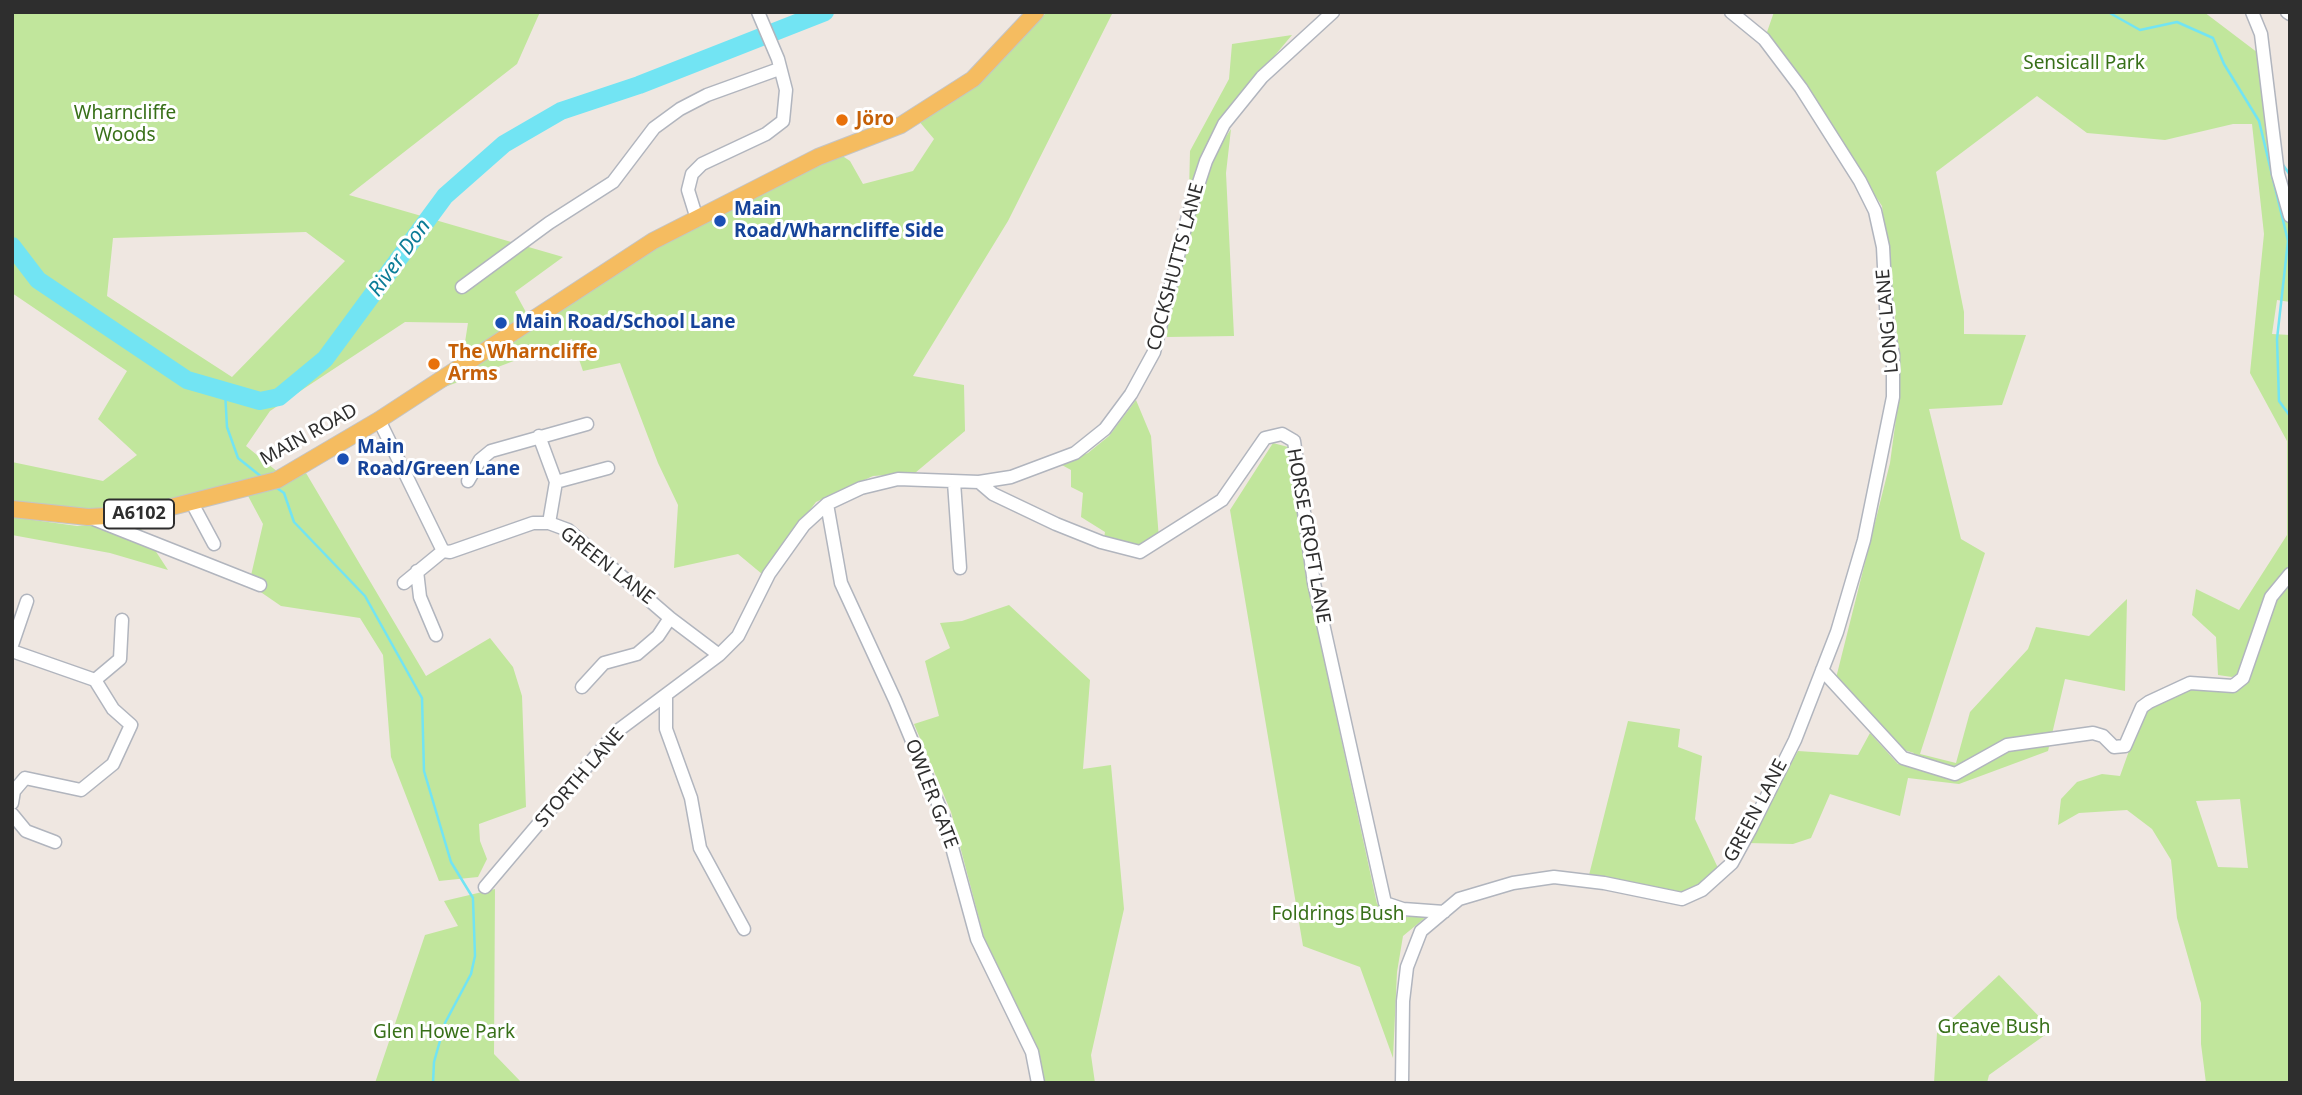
<!DOCTYPE html>
<meta charset="utf-8">
<style>
body{margin:0}
#map{position:relative;width:2302px;height:1095px;overflow:hidden;background:#efe7e1;font-family:"Noto Sans",sans-serif}
canvas{display:block}
.frame{position:absolute;inset:0;border:14px solid #2e2e2e;pointer-events:none}
</style>
<div id="map">
<canvas width="2302" height="1095"></canvas>
<div class="frame"></div>
</div>
<script>
const c = document.querySelector('canvas').getContext('2d');
c.lineJoin = 'round';
function paint(path, color) { c.fillStyle = color; c.fill(path, 'evenodd'); }
const shape = rows => new Path2D(rows.map(r => 'M' + r).join(''));
function strokePath(path, color, width, dash) { c.strokeStyle = color; c.lineWidth = width; c.lineCap = dash ? 'butt' : 'round'; c.setLineDash(dash || []); c.stroke(path); }
function write(font, color, halo, rows, align = 'center') {
  c.font = font + ' "Noto Sans",sans-serif'; c.lineWidth = 6; c.setLineDash([]); c.textBaseline = 'middle'; c.strokeStyle = halo; c.fillStyle = color; for (const [text, x, y, turn = 0] of rows) {
    c.save(); c.translate(x, y); c.rotate((+turn || 0) * Math.PI / 180); c.textAlign = isNaN(turn) ? turn : align; if (halo) c.strokeText(text, 0, 0); c.fillText(text, 0, 0); c.restore();
  }
}
paint(shape([
 [12,12,540,12,517,64,349,195,563,257,515,292,528,316,463,355,468,323,405,322,270,411,246,446,279,473,156,507,88,514,12,503,12,462,103,481,137,455,98,419,127,371,12,293],
 [306,232,345,261,232,377,107,296,113,238],
 [1047,12,1113,12,1008,221,913,376,964,385,965,431,915,473,873,476,816,502,762,574,738,554,674,568,678,505,658,463,620,363,583,371,572,339,429,393,658,246,838,153,850,161,863,184,913,171,934,139,918,120,979,82],
 [1774,12,2204,12,2262,56,2274,175,2290,228,2290,302,2277,300,2272,334,2290,335,2290,1083,2206,1083,2201,1044,2201,1003,2177,918,2171,860,2152,829,2127,810,2079,813,2058,825,2061,799,2077,782,2102,774,2120,776,2144,709,2191,686,2235,689,2239,673,2232,677,2218,675,2216,637,2192,615,2196,589,2239,610,2287,535,2287,441,2250,373,2264,234,2252,124,2233,124,2165,140,2087,133,2037,96,1936,172,1964,312,1964,334,2026,335,2002,405,1929,409,1961,539,1985,553,1920,754,1956,763,1970,712,2028,649,2036,627,2089,636,2127,599,2125,691,2065,679,2048,751,1959,784,1908,778,1900,816,1830,794,1811,838,1793,844,1747,843,1798,751,1858,755,1870,733,1898,764,1911,765,1914,753,1904,750,1836,678,1890,463,1900,389,1899,352,1882,206,1767,32],
 [2240,799,2248,868,2218,867,2196,801],
 [1292,35,1261,72,1204,156,1189,192,1190,151,1229,79,1232,44],
 [1231,129,1226,173,1234,336,1167,337,1168,316,1190,220,1210,161],
 [1136,400,1151,436,1159,539,1140,549,1104,538,1105,532,1081,517,1083,493,1071,487,1071,470,1060,464,1088,453,1109,436],
 [1273,443,1288,447,1306,577,1377,904,1400,917,1426,917,1403,936,1397,972,1393,1058,1360,967,1303,946,1230,510],
 [306,473,426,676,490,638,513,667,522,696,526,807,479,824,480,841,487,859,478,877,439,881,391,757,383,655,360,618,281,606,249,584,263,524,247,494,285,483],
 [12,517,77,526,136,521,168,570,110,553,12,535],
 [1009,605,1090,680,1083,769,1111,765,1124,909,1091,1055,1095,1083,1044,1083,1039,1052,986,945,951,812,914,724,939,716,925,661,950,648,940,623,962,621],
 [1628,721,1680,729,1678,747,1702,756,1695,819,1718,868,1703,882,1678,894,1589,875],
 [495,889,494,1054,522,1083,375,1083,425,935,458,926,444,901],
 [1999,975,2052,1030,1989,1075,1987,1083,1934,1083,1937,1033]
]), '#c1e69c');
strokePath(shape([
 [2108,12,2140,30,2177,22,2213,38,2224,64,2259,121,2288,241,2277,339,2279,401,2290,416],
 [2283,165,2290,175],
 [225,391,227,427,238,458,263,478],
 [274,486,284,493,294,522,365,596,422,698,424,771,451,862,473,898],
 [433,1083,434,1062,445,1023,471,974,475,956,473,900]
]), '#72e4f3', 2.5);
strokePath(shape([
 [12,246,38,280,187,380,260,401,279,397,325,359,445,196,504,144,561,111,639,85,825,12]
]), '#72e4f3', 18);
const minor = shape([
 [2252,12,2261,34,2278,174,2290,216],
 [2287,12,2290,14],
 [697,219,688,190,692,174,702,164,766,134,783,121,786,90,778,59,758,12],
 [462,287,549,223,613,182,654,128,680,109,707,95,779,69],
 [379,420,443,551,450,552,533,523,549,523,568,530,670,618,719,655,738,636,769,574,804,525,827,504,861,488,898,479,979,482,1011,477,1075,453,1105,429,1131,394,1154,352,1188,216,1206,161,1224,124,1262,77,1333,12],
 [539,436,556,482,549,523],
 [468,481,480,460,491,451,587,424],
 [556,482,608,468],
 [954,482,960,568],
 [979,482,993,494,1056,524,1101,542,1140,552,1222,500,1265,438,1282,434,1294,441,1314,583,1385,903,1403,909,1444,912],
 [192,503,214,544],
 [827,504,841,583,895,700,944,818,977,939,1032,1052,1038,1083],
 [91,518,260,585],
 [417,571,420,597,436,635],
 [404,583,443,551],
 [12,645,27,601],
 [12,651,95,680,113,709,131,725,113,764,81,790,25,778,14,791,12,803],
 [1822,670,1903,758,1955,774,2007,745,2093,733,2103,736,2114,747,2125,746,2142,707,2149,702,2190,683,2233,686,2243,678,2271,597,2290,574],
 [95,680,120,659,122,620],
 [582,687,604,663,637,654,658,636,670,618],
 [666,696,666,729,691,798,700,848,744,929],
 [12,814,26,831,55,842],
 [485,887,616,732,719,655],
 [1402,1083,1403,1001,1407,967,1421,931,1459,899,1513,883,1554,877,1604,883,1682,899,1702,890,1732,863,1750,830,1795,740,1837,632,1864,540,1893,397,1893,354,1887,326,1883,247,1875,211,1860,181,1801,88,1764,39,1731,12]
]);
const major = shape([
 [12,509,88,517,144,514,277,480,379,420,653,241,818,157,901,125,973,79,1036,12]
]);
strokePath(minor, '#b1b5be', 15);
strokePath(major, '#c4c4c4', 18);
strokePath(minor, '#fff', 12);
strokePath(major, '#f5bc60', 16);
for (const [x, y, r, color] of [
 [842,120,7,"#e8710a"],
 [720,221,7,"#1a4fb4"],
 [501,323,7,"#1a4fb4"],
 [434,364,7,"#e8710a"],
 [343,459,7,"#1a4fb4"]
]) { const dot = new Path2D(); dot.arc(x, y, r, 0, 2 * Math.PI); c.fillStyle = color; c.fill(dot); strokePath(dot, '#fff', 2.5); }
for (const [x, y, w] of [
 [139,514,70]
]) { const box = new Path2D(); box.roundRect(x - w / 2, y - 14.5, w, 29, 5); c.fillStyle = '#fff'; c.fill(box); strokePath(box, '#2e2e2e', 2); }
write('bold 18px', '#2e2e2e', null, [
 ["A6102",139,514]
]);
write('19px', '#387019', '#fff', [
 ["Sensicall Park",2084,64],
 ["Wharncliffe",125,114],
 ["Woods",125,136],
 ["Foldrings Bush",1338,915],
 ["Greave Bush",1994,1028],
 ["Glen Howe Park",444,1033]
]);
write('bold 19px', '#c56008', '#fff', [
 ["Jöro",856,120],
 ["The Wharncliffe",448,353],
 ["Arms",448,375]
], 'left');
write('bold 19px', '#164399', '#fff', [
 ["Main",734,210],
 ["Road/Wharncliffe Side",734,232],
 ["Main Road/School Lane",515,323],
 ["Main",357,448],
 ["Road/Green Lane",357,470]
], 'left');
write('19px', '#2e2e2e', '#fff', [
 ["COCKSHUTTS LANE",1176,267,-75],
 ["LONG LANE",1888,321,-95],
 ["MAIN ROAD",309,435,-29],
 ["HORSE CROFT LANE",1308,536,80],
 ["GREEN LANE",607,566,38],
 ["STORTH LANE",580,778,-49],
 ["OWLER GATE",931,794,69],
 ["GREEN LANE",1756,811,-62]
]);
write('italic 21px', '#0b7c97', '#fff', [
 ["River Don",400,258,-54]
]);
</script>
